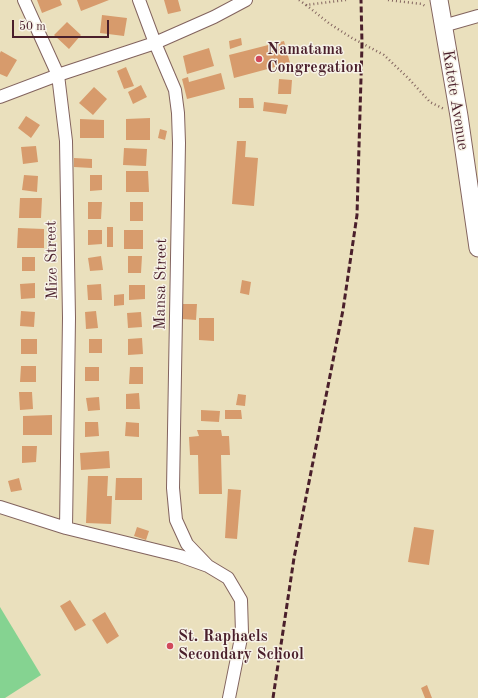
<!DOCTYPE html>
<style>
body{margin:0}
#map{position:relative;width:478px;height:698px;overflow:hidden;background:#eae0bd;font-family:"Old Standard TT",serif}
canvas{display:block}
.scale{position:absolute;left:12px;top:20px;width:97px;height:18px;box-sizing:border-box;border:2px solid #4a1f2b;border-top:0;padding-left:5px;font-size:12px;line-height:14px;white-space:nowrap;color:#4a1f2b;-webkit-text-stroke:3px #f7f3e8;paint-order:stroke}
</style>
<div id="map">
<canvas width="478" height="698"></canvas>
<div class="scale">50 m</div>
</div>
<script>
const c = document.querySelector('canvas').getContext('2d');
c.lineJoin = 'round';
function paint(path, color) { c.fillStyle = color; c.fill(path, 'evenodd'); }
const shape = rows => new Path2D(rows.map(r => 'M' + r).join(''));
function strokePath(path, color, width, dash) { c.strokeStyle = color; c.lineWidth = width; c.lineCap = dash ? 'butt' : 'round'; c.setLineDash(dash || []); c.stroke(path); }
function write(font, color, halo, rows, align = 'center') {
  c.font = font + ' "Old Standard TT",serif'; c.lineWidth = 3; c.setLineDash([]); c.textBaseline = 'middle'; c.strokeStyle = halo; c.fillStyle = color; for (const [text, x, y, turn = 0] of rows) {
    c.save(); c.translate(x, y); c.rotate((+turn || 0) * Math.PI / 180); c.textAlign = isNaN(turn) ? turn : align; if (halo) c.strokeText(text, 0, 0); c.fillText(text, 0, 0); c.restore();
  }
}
paint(shape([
 [0,607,41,675,5,698,0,698]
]), '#85d391');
paint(shape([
 [37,0,60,0,62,5,42,13],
 [77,0,109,0,81,11],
 [164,0,178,0,181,11,168,14],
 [102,15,127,18,124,36,100,33],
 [67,22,81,35,69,49,54,35],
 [241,38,242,45,230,49,229,41],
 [284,41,290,63,234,78,229,55],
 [209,48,214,66,187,74,183,56],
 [1,51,17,60,7,77,0,74,0,53],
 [126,67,134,86,124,89,117,71],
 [221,73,225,89,187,99,182,79,188,77,189,82],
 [279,79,292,80,291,94,278,94],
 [141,85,147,97,133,104,128,92],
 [94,87,107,99,93,115,79,103],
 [239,98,253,98,254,108,239,108],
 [264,102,288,105,286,114,263,111],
 [26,116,40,125,31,138,18,128],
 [150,118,150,140,126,140,126,119],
 [80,119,104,120,104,138,80,138],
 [160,129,167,131,165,140,158,138],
 [237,141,246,141,245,157,258,158,254,206,232,204],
 [36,146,38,162,23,164,21,147],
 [124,148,147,149,146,166,123,165],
 [74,158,92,159,92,168,74,167],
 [126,171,148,171,149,192,126,192],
 [24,175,38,176,37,192,22,190],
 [90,175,102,175,102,190,90,191],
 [20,198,42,198,41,218,19,218],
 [88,202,102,202,101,219,88,219],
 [130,202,143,202,143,221,130,221],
 [107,227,113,227,113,247,107,247],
 [18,228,44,229,44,248,17,248],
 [88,230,102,230,102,244,88,245],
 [124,230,143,230,143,249,124,249],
 [101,256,103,270,90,271,88,258],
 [128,256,142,256,141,273,128,273],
 [22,257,35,257,35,271,22,271],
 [242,280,251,282,249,295,240,293],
 [35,283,35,298,21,299,20,284],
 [101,284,102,300,88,300,87,285],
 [129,285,145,285,145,299,129,300],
 [124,294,124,305,114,306,114,295],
 [183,304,197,304,196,320,182,319],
 [21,311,35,312,34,327,20,326],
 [96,311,98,328,86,329,85,312],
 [141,312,142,327,128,328,127,313],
 [199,318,214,318,214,341,199,340],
 [142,338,143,354,128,355,128,339],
 [21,339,37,339,37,354,21,354],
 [89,339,102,339,102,353,89,353],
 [21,366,36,366,36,382,20,382],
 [85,367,99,367,99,381,85,381],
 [130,367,143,367,143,384,129,384],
 [19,392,32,392,33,409,20,410],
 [139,393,140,409,126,409,126,394],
 [238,394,246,395,245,406,236,405],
 [99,397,100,410,88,411,86,398],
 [201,410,220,411,219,422,201,421],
 [225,410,241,410,242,419,225,419],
 [52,415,52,435,23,435,23,416],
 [85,422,98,422,99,436,85,437],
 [126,422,139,423,139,437,125,436],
 [197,430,221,430,222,436,229,436,230,455,221,455,222,494,199,494,198,455,190,455,189,437,199,436],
 [22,446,37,446,36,462,22,463],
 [109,451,110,468,81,470,80,453],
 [88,476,108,476,107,496,112,496,111,524,86,523],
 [19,478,22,490,11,492,8,481],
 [116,478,142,478,142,500,115,500],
 [228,489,241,490,237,539,225,538],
 [137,527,149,531,146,540,134,536],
 [414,527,434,530,429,565,408,562],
 [70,600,86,625,75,631,60,606],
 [105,612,119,636,107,644,92,620],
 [427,685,432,698,425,698,421,688]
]), '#d79b6c');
const street = shape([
 [24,0,58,75,66,141,69,318,66,528],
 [139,0,155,43,175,90,178,113,179,143,173,488,176,520,187,544,208,566],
 [443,26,478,16],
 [0,97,58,75,155,43,214,17,246,0],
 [0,507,66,528,180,556,208,566,228,578,241,600,242,633,229,698]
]);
const secondary = shape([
 [439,0,459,116,478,248]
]);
strokePath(street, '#82635e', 14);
strokePath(secondary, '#82635e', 19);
strokePath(shape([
 [299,0,306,5,346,0],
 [388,0,422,4,425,6],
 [306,5,330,24,352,38,384,55,409,79,430,102,444,109]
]), '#82635e', 2.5, [1, 3]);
strokePath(street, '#fff', 12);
strokePath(secondary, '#fff', 17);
strokePath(shape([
 [273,698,294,558,343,310,357,215,362,44,361,0]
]), '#4a1f2b', 3, [6, 3]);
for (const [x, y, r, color] of [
 [259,59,4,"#d1495b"],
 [170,646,4,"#d1495b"]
]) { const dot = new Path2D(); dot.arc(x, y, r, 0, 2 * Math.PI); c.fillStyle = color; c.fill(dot); strokePath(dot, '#f7f3e8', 1.5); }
write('bold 16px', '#4a1f2b', '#f7f3e8', [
 ["Namatama",267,50],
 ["Congregation",267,68],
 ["St. Raphaels",178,637],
 ["Secondary School",178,655]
], 'left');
write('16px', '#4a1f2b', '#f7f3e8', [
 ["Katete Avenue",455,100,81],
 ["Mize Street",52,260,-91],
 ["Mansa Street",161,284,-89]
]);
</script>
